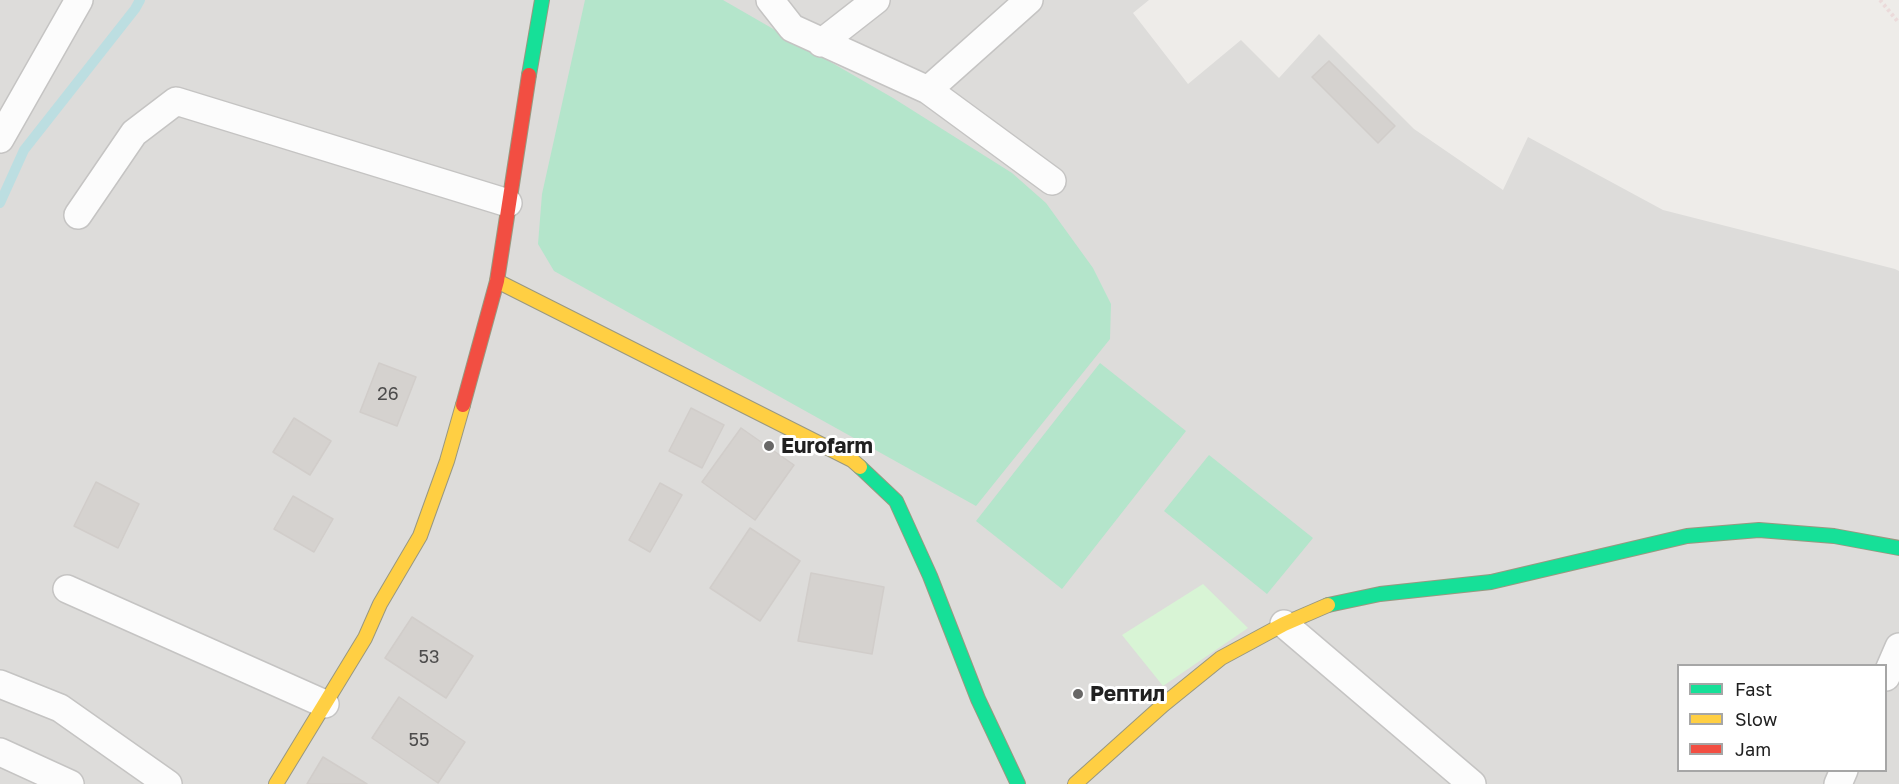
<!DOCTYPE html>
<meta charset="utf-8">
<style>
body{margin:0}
#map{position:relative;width:1899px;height:784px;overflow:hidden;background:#eeece9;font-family:"Golos Text",sans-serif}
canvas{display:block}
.legend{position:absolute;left:1677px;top:664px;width:210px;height:108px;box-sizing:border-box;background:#fff;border:2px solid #a6a6a6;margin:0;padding:8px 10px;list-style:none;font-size:18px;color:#202020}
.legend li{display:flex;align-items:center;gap:12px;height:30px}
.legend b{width:30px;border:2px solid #a6a6a6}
</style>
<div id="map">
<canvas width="1899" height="784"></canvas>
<ul class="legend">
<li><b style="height:8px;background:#16e098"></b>Fast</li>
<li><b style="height:8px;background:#ffcf43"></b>Slow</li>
<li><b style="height:8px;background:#f24e42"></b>Jam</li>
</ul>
</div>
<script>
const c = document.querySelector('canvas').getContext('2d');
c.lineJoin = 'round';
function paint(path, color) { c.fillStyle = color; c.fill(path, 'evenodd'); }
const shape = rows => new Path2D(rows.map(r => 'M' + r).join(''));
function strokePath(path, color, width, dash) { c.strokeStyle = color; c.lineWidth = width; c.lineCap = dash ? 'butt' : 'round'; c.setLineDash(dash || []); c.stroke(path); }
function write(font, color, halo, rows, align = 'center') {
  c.font = font + ' "Golos Text",sans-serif'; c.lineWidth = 6; c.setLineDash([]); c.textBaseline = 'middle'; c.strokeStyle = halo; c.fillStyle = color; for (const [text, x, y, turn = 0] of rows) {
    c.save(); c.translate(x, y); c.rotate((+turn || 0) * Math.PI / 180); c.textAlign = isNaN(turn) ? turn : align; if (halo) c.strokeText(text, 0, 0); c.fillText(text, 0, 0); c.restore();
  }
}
paint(shape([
 [0,0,1149,0,1133,13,1188,84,1241,40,1279,78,1319,34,1414,129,1503,190,1528,137,1663,210,1895,269,1899,271,1899,784,0,784],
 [1678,666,1886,666,1886,770,1678,770]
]), '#dddcda');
paint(shape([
 [1203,584,1248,628,1163,686,1122,635]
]), '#d8f4d5');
paint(shape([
 [585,0,723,0,893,98,1012,173,1046,203,1093,268,1111,304,1110,339,976,506,554,271,538,244,542,194],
 [1100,363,1186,431,1062,589,976,521],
 [1209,455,1313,538,1267,594,1164,511]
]), '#b4e5cb');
strokePath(shape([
 [0,203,24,150,135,9,140,0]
]), '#bcdee1', 10);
const building = shape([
 [1329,61,1395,126,1378,143,1312,77,1329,61],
 [379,363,416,377,397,426,360,412,379,363],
 [691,408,724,425,702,468,669,451,691,408],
 [294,418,331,441,310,475,273,452,294,418],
 [741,428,794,465,755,520,702,482,741,428],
 [96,482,139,504,118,548,74,526,96,482],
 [660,483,682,495,650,552,629,540,660,483],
 [293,496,333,519,314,552,274,529,293,496],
 [750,528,800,561,760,621,710,588,750,528],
 [811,573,884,587,872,654,798,641,811,573],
 [412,617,473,656,446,698,385,658,412,617],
 [399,697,465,742,438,783,372,738,399,697],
 [323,757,367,784,307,784,323,757]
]);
paint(building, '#d5d2cf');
strokePath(building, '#d1cdca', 1.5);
const street = shape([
 [770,0,792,28,928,90,1052,181],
 [821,43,876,0],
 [928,90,1029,0],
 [0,139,79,0],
 [78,215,134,133,176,101,508,203],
 [67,589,325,704],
 [1284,624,1472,784],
 [1886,677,1899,647],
 [0,684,60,708,168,784],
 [0,752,70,784],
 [1838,784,1844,770]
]);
const fast = shape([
 [529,75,542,0],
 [860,467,896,501,930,576,978,699,1018,784],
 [1328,605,1380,594,1491,582,1687,536,1759,530,1834,536,1899,548]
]);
const slow = shape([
 [497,281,852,460,860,467],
 [276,784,365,638,380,604,420,536,447,461,463,405],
 [1075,784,1163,705,1221,658,1284,624,1328,605]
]);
const jam = shape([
 [463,405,497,281,529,75]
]);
strokePath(street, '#c5c4c3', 30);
strokePath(fast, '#999880', 16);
strokePath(slow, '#999880', 16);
strokePath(jam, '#999880', 16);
strokePath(shape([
 [1880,0,1899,23]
]), '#ebdada', 4, [3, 3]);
strokePath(street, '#fcfcfc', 27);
strokePath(fast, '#16e098', 14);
strokePath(slow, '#ffcf43', 14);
strokePath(jam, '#f24e42', 14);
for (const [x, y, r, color] of [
 [769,446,6,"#686766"],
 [1078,694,6,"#686766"]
]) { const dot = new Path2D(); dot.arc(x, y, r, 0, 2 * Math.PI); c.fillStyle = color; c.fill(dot); strokePath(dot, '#fff', 2); }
write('18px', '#4d4c4c', null, [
 ["26",388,394],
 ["53",429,657],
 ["55",419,740]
]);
write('bold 21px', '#202020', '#fff', [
 ["Eurofarm",781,446],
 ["Рептил",1090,694]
], 'left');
</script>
